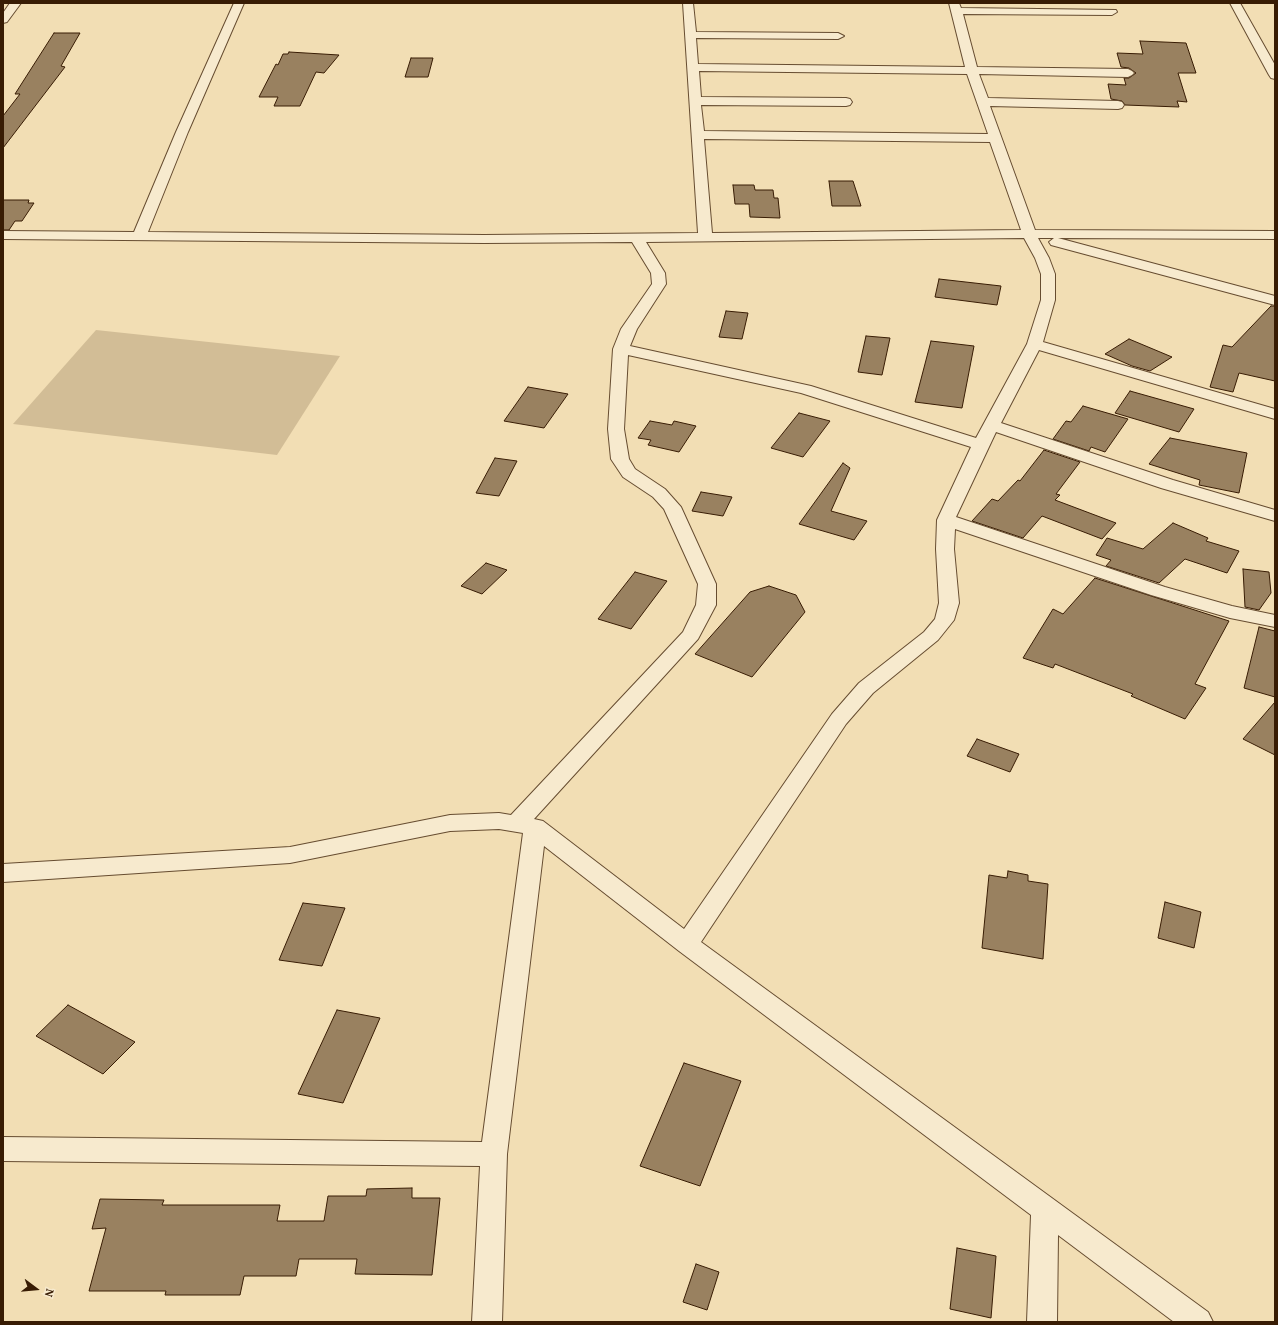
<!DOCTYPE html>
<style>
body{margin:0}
#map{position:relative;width:1278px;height:1325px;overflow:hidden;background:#f2deb4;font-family:Vollkorn,serif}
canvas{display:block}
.frame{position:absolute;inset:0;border:4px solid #381c04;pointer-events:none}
.north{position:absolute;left:16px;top:1269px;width:40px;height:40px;-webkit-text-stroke:3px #f7eace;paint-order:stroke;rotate:106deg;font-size:11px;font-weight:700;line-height:16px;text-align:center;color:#381c04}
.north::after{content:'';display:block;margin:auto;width:14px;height:18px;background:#381c04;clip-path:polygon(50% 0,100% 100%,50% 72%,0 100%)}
</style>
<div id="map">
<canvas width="1278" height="1325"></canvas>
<div class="frame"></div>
<div class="north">N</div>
</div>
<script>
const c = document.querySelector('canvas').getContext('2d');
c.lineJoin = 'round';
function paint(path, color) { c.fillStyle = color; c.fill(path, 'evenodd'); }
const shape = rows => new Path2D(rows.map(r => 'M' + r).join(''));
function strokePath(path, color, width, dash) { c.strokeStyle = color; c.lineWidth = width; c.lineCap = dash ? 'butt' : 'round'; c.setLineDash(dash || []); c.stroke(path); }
paint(shape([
 [96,330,340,356,277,455,13,424]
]), '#d2bd96');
const building = shape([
 [54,33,80,33,61,66,65,67,3,148,3,116,20,94,15,94,54,33],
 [1140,41,1186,43,1196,73,1178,73,1187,102,1177,101,1179,107,1125,105,1122,101,1111,99,1108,84,1126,85,1124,78,1129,78,1136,73,1129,68,1121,67,1117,53,1143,54,1140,41],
 [289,52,339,55,324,73,316,72,300,106,274,106,278,97,259,97,276,64,278,65,283,54,288,54,289,52],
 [411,58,433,58,428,77,405,77,411,58],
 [829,181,853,181,861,206,832,206,829,181],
 [733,185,754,185,755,190,773,190,774,198,778,198,780,218,750,217,749,204,735,204,733,185],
 [3,200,29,200,28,203,34,203,22,221,15,221,9,230,3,230,3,200],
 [939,279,1001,286,997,305,935,297,939,279],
 [1271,306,1275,306,1275,381,1239,373,1233,392,1210,387,1223,345,1232,347,1271,306],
 [726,311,748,313,742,339,719,337,726,311],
 [866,336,890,338,882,375,858,372,866,336],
 [1129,339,1172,357,1150,371,1132,366,1105,354,1129,339],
 [931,341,974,346,962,408,915,402,931,341],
 [528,387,568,394,544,428,504,421,528,387],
 [1130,391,1194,409,1179,432,1115,413,1130,391],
 [1083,406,1128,419,1105,452,1091,447,1089,451,1053,439,1066,421,1071,422,1083,406],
 [799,413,830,421,803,457,771,448,799,413],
 [650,421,672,425,674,421,696,426,679,452,648,445,651,440,638,438,650,421],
 [1170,438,1247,453,1239,493,1199,485,1200,480,1149,464,1170,438],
 [1044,450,1080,462,1056,494,1060,495,1055,500,1116,523,1102,539,1042,516,1023,538,972,521,992,499,998,501,1018,480,1020,481,1044,450],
 [495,458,517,461,499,496,476,493,495,458],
 [843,463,850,468,831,511,867,521,854,540,799,524,843,463],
 [701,492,732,497,723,516,692,511,701,492],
 [1173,523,1208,538,1206,541,1239,551,1227,573,1185,559,1159,583,1106,566,1111,560,1096,555,1107,538,1143,549,1173,523],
 [486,563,507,570,482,594,461,586,486,563],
 [1243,569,1269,572,1271,593,1259,610,1245,607,1243,569],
 [635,572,667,581,631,629,598,619,635,572],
 [1095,578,1229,621,1195,684,1206,688,1185,719,1131,696,1133,694,1055,664,1053,668,1023,658,1053,609,1063,614,1095,578],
 [769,586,796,595,805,612,752,677,695,654,750,592,769,586],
 [1259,627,1275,631,1275,697,1244,688,1259,627],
 [1275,702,1275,755,1243,739,1275,702],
 [977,739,1019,754,1010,772,967,756,977,739],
 [1008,871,1028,875,1028,881,1048,884,1043,959,982,948,989,875,1007,878,1008,871],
 [1165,902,1201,912,1194,948,1158,938,1165,902],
 [303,903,345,908,322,966,279,960,303,903],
 [68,1005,135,1042,103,1074,36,1036,68,1005],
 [337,1010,380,1018,343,1103,298,1094,337,1010],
 [684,1063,741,1081,700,1186,640,1166,684,1063],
 [412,1188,412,1198,440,1198,432,1275,355,1274,357,1259,299,1259,296,1276,244,1276,240,1295,165,1295,166,1291,89,1291,106,1228,92,1229,100,1199,164,1200,162,1205,280,1205,277,1221,324,1221,328,1196,366,1196,367,1189,412,1188],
 [957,1248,996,1256,991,1318,950,1309,957,1248],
 [696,1264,719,1272,707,1310,683,1302,696,1264]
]);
paint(building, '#998160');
strokePath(building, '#381c04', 1);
const street = shape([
 [10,3,21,3,7,22,3,23,3,13,10,3],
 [234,3,244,3,188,132,148,232,484,235,698,233,683,3,693,3,696,32,838,33,844,36,838,39,696,38,698,64,965,67,949,3,959,3,961,8,1116,10,1117,12,1112,15,963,14,977,67,1128,69,1132,71,1134,73,1132,75,1128,77,979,74,988,98,1118,101,1122,102,1124,105,1122,108,1118,109,990,106,1035,230,1275,231,1275,239,1058,238,1275,296,1275,305,1051,245,1049,242,1054,238,1038,238,1049,258,1055,274,1055,300,1043,342,1275,409,1275,419,1039,350,1001,423,1173,480,1275,510,1275,521,1161,488,996,432,956,517,1165,587,1232,606,1275,615,1275,627,1230,618,1151,595,955,529,954,549,959,603,954,620,938,640,873,693,846,724,701,942,1208,1312,1213,1322,1174,1322,1058,1235,1057,1322,1027,1322,1031,1215,679,951,544,846,507,1154,502,1322,472,1322,480,1166,3,1161,3,1137,482,1142,523,833,499,829,450,831,290,863,3,882,3,864,290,847,450,815,499,813,511,815,683,632,696,605,698,584,664,509,653,497,623,477,611,459,608,429,613,349,621,329,652,284,651,273,632,242,484,243,3,239,3,231,134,232,176,132,234,3],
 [699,71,967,74,988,134,704,131,701,105,846,106,850,105,852,102,850,99,846,98,701,97,699,71],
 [704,139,990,142,1021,230,712,233,704,139],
 [1024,238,1035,258,1041,274,1041,300,1027,344,976,438,811,386,630,346,637,329,666,284,665,273,646,242,1024,238],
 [628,355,801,393,971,447,937,520,936,549,939,603,935,619,924,632,859,683,832,714,684,929,543,821,534,819,698,639,716,605,716,584,681,507,665,489,635,469,629,459,624,429,628,355],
 [1230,3,1240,3,1275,65,1275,79,1271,78,1269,75,1230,3]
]);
strokePath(street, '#664c30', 2);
paint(street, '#f7eace');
</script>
